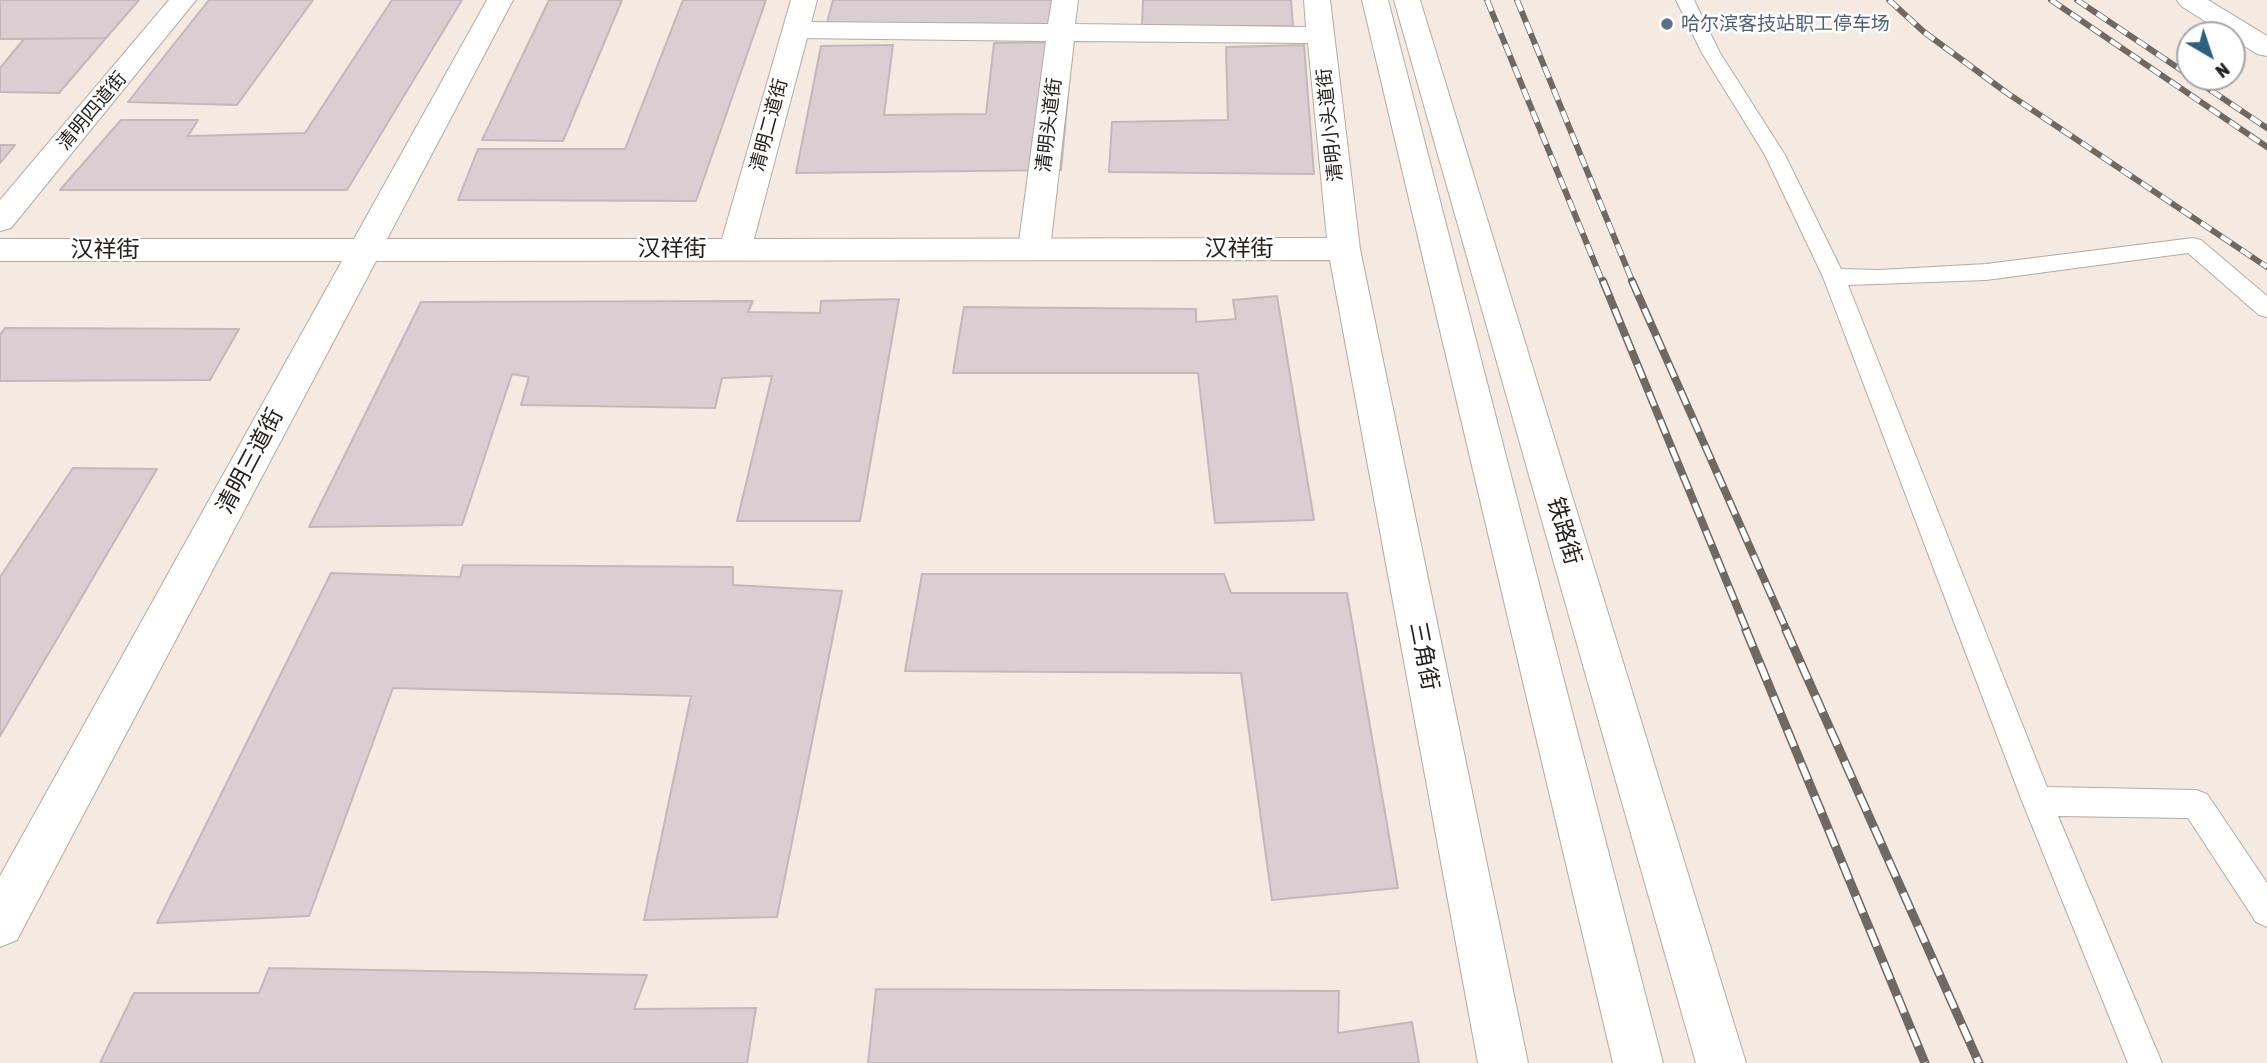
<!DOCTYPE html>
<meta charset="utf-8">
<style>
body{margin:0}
#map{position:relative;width:2267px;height:1063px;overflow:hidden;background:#f5eae2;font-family:"Asap Condensed",sans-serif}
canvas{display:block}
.north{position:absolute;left:2176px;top:21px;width:70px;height:70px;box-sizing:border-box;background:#fff;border:2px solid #a7a6a5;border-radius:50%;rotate:141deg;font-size:19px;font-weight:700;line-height:28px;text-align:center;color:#24201d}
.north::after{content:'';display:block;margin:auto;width:24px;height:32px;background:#2d607d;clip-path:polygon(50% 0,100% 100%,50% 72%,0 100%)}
</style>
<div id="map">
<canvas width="2267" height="1063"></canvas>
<div class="north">N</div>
</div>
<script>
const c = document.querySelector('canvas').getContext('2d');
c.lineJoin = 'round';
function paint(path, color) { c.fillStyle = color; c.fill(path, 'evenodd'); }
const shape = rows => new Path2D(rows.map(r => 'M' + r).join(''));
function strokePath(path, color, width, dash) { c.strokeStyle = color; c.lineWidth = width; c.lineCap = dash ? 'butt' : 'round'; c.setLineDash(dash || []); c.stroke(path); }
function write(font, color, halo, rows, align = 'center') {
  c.font = font + ' "Asap Condensed","Noto Sans SC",sans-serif'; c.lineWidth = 5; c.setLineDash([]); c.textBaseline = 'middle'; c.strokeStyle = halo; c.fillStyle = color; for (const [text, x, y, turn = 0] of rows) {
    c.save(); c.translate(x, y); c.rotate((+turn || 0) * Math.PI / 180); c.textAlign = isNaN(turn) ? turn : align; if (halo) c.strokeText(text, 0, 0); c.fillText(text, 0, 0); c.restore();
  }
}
const building = shape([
 [0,0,139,0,106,38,0,39,0,0],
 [209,0,313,0,237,105,128,102,209,0],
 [392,0,462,0,347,190,60,190,121,120,198,120,188,136,305,133,392,0],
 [549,0,622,0,563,141,482,140,549,0],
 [683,0,766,0,696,201,458,200,478,149,625,149,683,0],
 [833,0,1071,0,1068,26,827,23,833,0],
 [1143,0,1291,0,1293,26,1142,27,1143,0],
 [106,38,59,93,0,92,0,68,24,39,106,38],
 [1073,42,1061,170,796,173,821,46,893,45,884,115,986,114,994,43,1073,42],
 [1304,45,1314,174,1109,172,1112,122,1228,120,1226,47,1304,45],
 [0,145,15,145,0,163,0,145],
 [1277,296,1314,520,1215,523,1198,373,953,373,964,307,1196,309,1196,322,1236,319,1233,300,1277,296],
 [899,299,860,521,737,521,772,376,722,378,715,408,521,405,529,377,512,374,462,525,309,527,421,302,753,301,748,312,820,313,821,301,899,299],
 [5,328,239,329,210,380,0,381,0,335,5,328],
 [73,468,157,469,0,736,0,577,73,468],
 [463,565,733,567,733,585,842,591,777,917,644,920,691,696,393,688,309,916,157,923,331,573,460,577,463,565],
 [922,574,1224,574,1231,593,1347,593,1398,888,1272,900,1241,673,905,671,922,574],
 [269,968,647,975,634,1009,756,1008,747,1063,100,1063,134,993,259,993,269,968],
 [876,989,1339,991,1338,1033,1412,1022,1419,1063,868,1063,876,989]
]);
paint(building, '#dbced2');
strokePath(building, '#c4b7bb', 2);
const service = shape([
 [1676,0,1694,0,1720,53,1785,155,1841,269,1879,270,1986,264,2193,238,2201,240,2267,296,2267,317,2259,315,2188,253,1986,280,1848,285,2047,787,2196,790,2207,794,2267,883,2267,927,2256,922,2188,818,2058,816,2162,1063,2128,1063,2022,801,1823,277,1765,155,1702,53,1676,0]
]);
const minor = shape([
 [1052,0,1078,0,1075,24,1306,27,1304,0,1330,0,1360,249,1355,257,1344,260,1333,257,1328,249,1308,43,1074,41,1050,249,1045,257,1034,260,1023,257,1018,249,1046,41,796,38,786,36,782,30,786,24,796,22,1048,24,1052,0]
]);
const tertiary = shape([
 [169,0,196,0,11,228,0,231,0,200,169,0],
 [487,0,513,0,387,239,722,239,791,0,817,0,754,239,1344,238,1355,241,1360,249,1528,1063,1478,1063,1330,260,376,261,17,940,0,947,0,876,342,261,0,261,0,239,354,239,487,0]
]);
const secondary = shape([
 [1362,0,1388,0,1663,1063,1613,1063,1362,0],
 [1394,0,1420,0,1746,1063,1696,1063,1394,0],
 [2177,0,2208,0,2267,36,2267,56,2257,54,2232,38,2232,35,2227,35,2181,6,2177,0]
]);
strokePath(service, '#b4aaa2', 2);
strokePath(minor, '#b4aaa2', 2);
strokePath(tertiary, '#b4aaa2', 2);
strokePath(secondary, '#b4aaa2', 2);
paint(service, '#fff');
paint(minor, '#fff');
paint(tertiary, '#fff');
paint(secondary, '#fff');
const railFar2 = shape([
 [1487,0,1603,283],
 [1517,0,1633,283],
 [1889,0,1924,32,2007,93,2267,267],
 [2051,0,2267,147],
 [2077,0,2190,76],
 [2191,77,2267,128]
]);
const railFar1 = shape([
 [1603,281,1747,631],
 [1632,281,1787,631]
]);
const rail = shape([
 [1746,630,1925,1063],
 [1786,630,1979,1063]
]);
strokePath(railFar2, '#6f6863', 6);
strokePath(railFar1, '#6f6863', 8);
strokePath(rail, '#6f6863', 9);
strokePath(railFar2, '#fff', 4.5, [12]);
strokePath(railFar1, '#fff', 5, [15]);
strokePath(rail, '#fff', 6, [18]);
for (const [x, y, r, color] of [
 [1667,24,7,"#5c6f8a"]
]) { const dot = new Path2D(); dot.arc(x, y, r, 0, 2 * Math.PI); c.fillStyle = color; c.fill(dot); strokePath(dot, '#fff', 2.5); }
write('19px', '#4e5e75', '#fff', [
 ["哈尔滨客技站职工停车场",1681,24]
], 'left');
write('19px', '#24201d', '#fff', [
 ["清明四道街",92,111,-50],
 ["清明二道街",769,125,-75],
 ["清明头道街",1049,125,-83],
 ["清明小头道街",1330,125,-96]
]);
write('23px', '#24201d', '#fff', [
 ["汉祥街",672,249],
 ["汉祥街",1239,249],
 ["汉祥街",105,250],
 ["清明三道街",250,461,-62],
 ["铁路街",1564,531,74],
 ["三角街",1424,656,79]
]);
</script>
